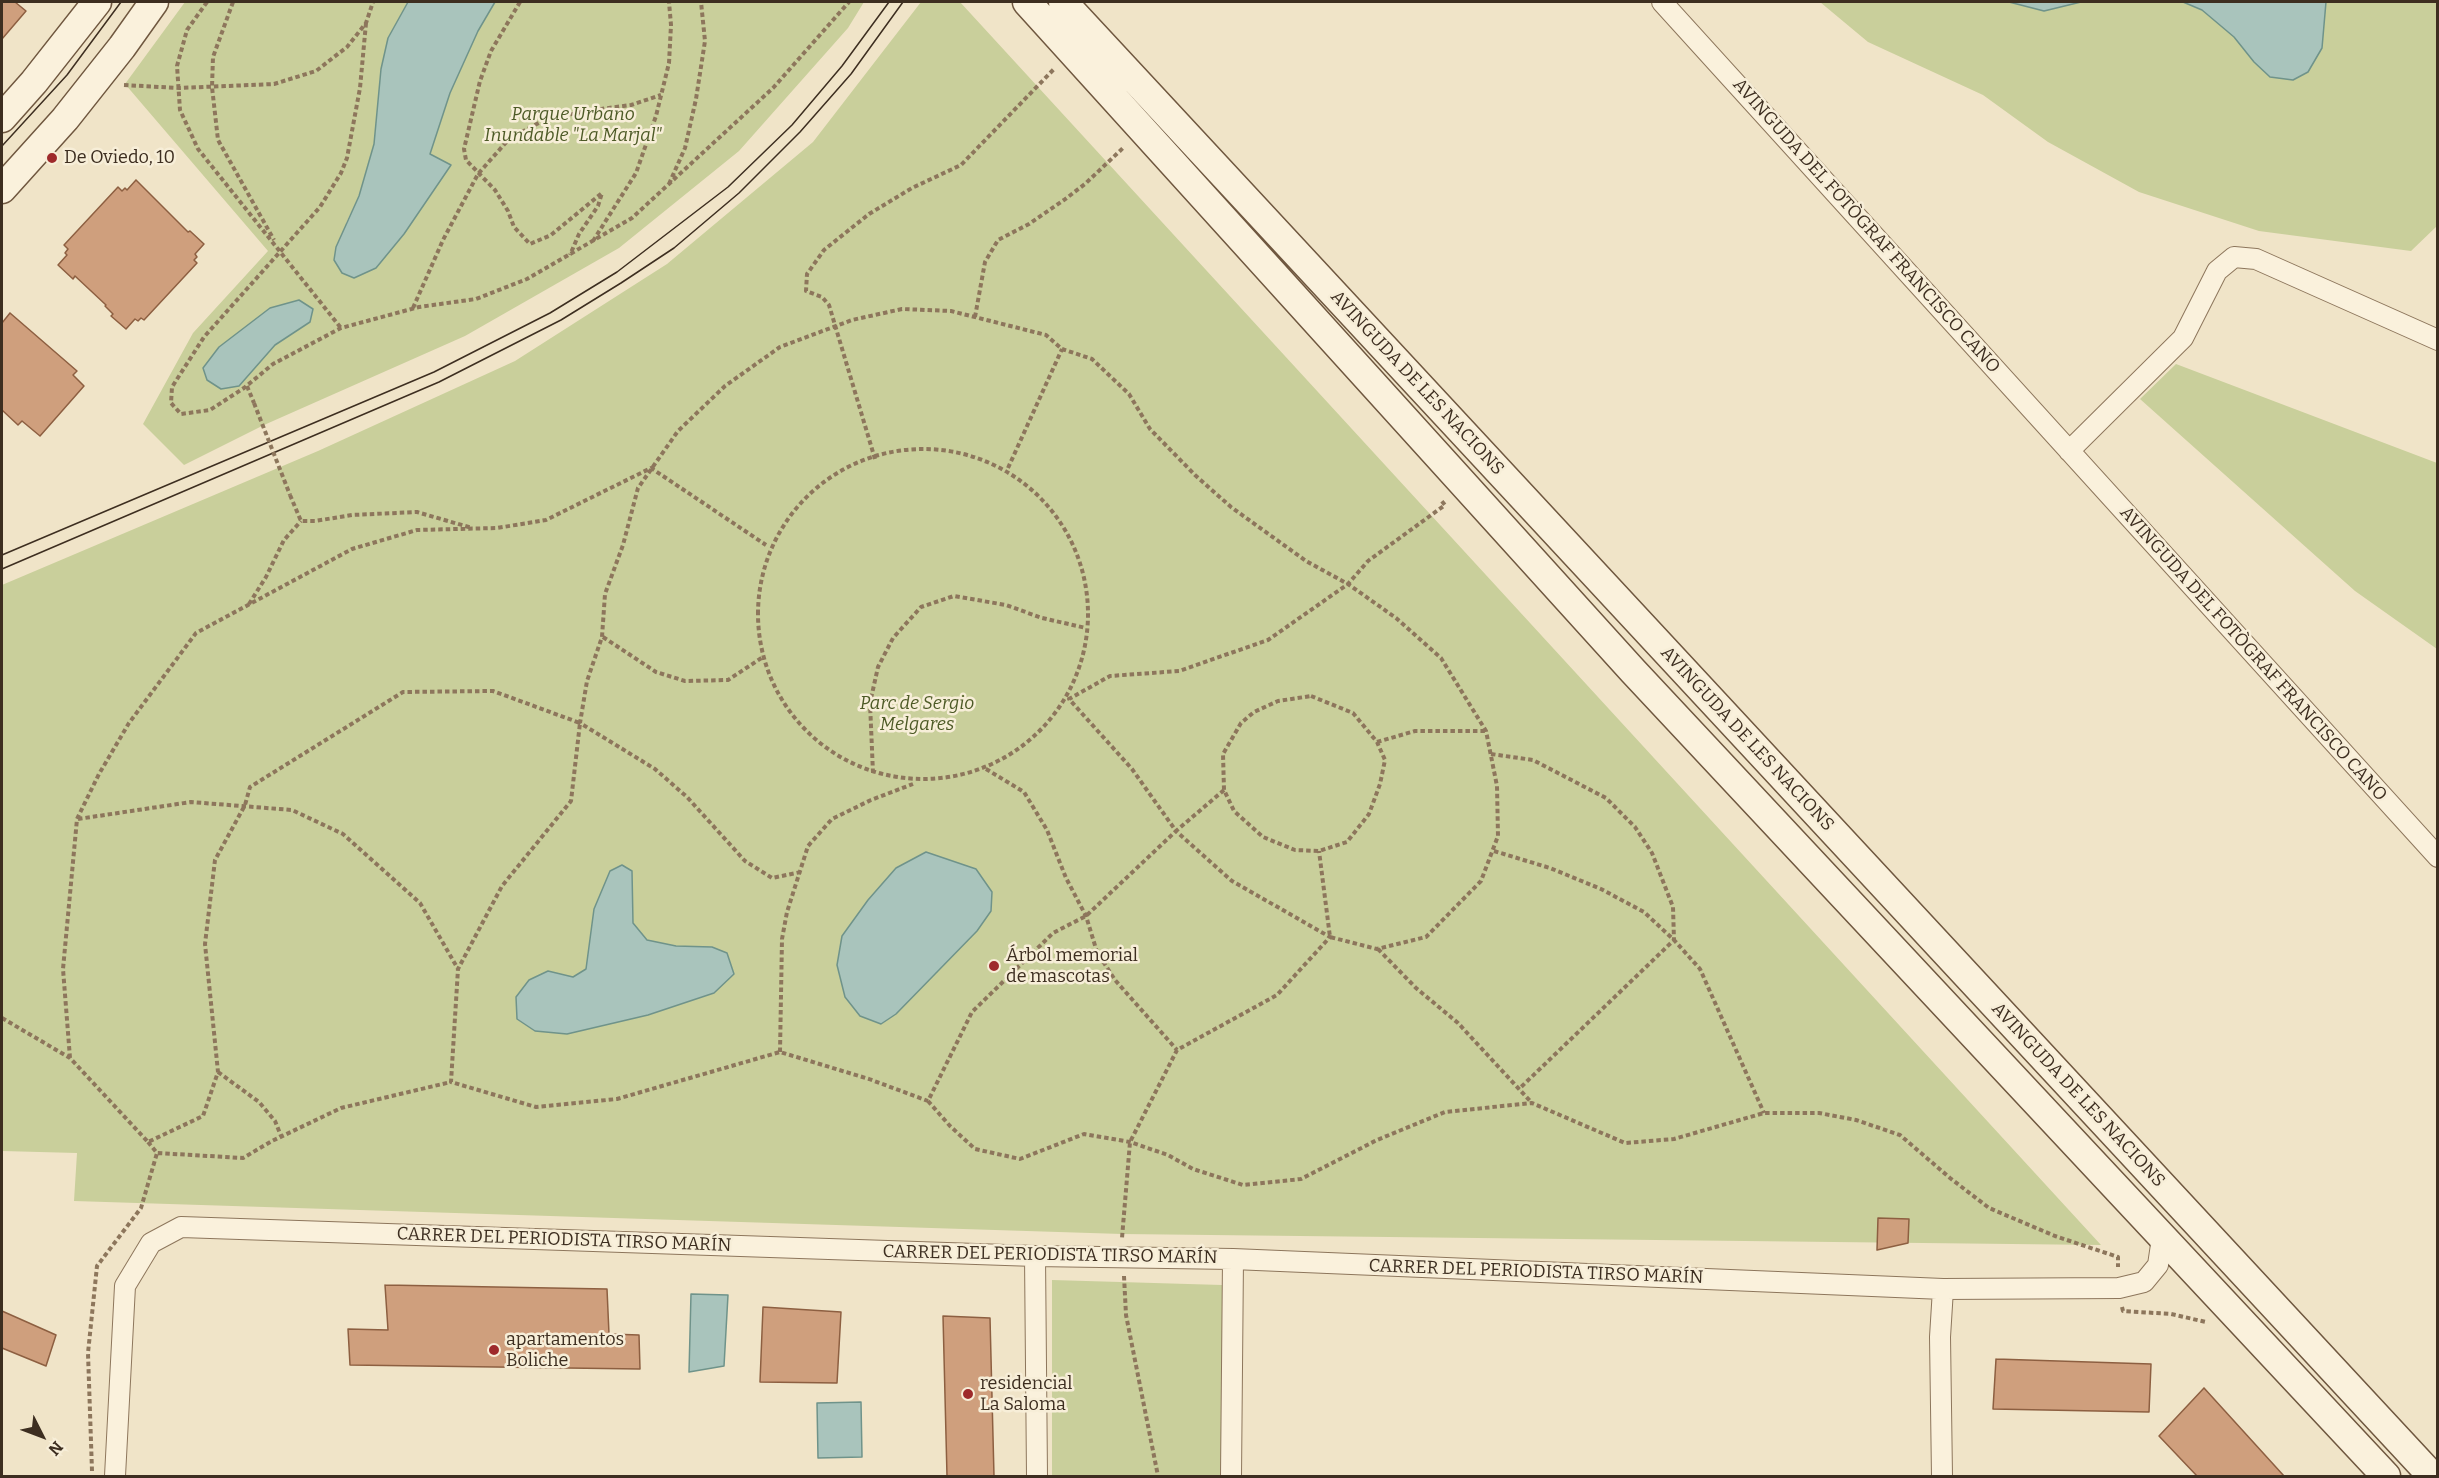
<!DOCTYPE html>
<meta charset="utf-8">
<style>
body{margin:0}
#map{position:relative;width:2439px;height:1478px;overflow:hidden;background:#f0e4c8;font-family:Bitter,serif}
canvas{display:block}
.frame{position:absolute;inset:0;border:3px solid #3d2e20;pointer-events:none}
.north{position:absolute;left:12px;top:1406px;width:60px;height:60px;-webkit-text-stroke:4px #f7eed8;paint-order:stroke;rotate:132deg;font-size:16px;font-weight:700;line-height:24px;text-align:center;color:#3d2e20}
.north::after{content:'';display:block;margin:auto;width:21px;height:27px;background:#3d2e20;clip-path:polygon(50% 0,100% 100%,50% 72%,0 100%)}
</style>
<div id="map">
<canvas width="2439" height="1478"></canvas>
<div class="frame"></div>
<div class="north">N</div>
</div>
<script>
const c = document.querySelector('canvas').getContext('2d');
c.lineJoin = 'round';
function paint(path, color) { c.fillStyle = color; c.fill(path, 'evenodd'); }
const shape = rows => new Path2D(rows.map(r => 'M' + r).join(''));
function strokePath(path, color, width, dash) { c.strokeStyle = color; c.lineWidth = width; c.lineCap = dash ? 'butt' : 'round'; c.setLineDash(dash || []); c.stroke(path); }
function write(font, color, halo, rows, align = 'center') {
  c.font = font + ' Bitter,serif'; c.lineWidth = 5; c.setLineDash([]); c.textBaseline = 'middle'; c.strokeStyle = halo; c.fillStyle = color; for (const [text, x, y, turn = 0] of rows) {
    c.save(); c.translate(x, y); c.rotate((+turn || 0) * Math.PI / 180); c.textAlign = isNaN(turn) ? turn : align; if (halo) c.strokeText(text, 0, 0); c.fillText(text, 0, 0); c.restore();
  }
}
paint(shape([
 [185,2,408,2,388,38,381,69,374,144,359,196,346,223,354,278,376,268,404,234,451,165,430,154,450,93,478,31,495,2,864,2,848,28,739,151,619,248,465,336,264,425,184,465,143,424,193,333,268,251,125,84],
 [299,300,310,322,275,345,239,385],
 [921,2,960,2,2101,1245,1122,1234,74,1201,77,1153,2,1151,2,585,318,451,515,361,667,264,813,142],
 [1820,2,2437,2,2437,226,2411,251,2259,231,2139,192,2048,142,1983,95,1868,42],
 [2176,364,2437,463,2437,649,2355,591,2140,399],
 [1052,1280,1222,1285,1223,1476,1052,1476]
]), '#c9cf9b');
const water = shape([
 [408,2,495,2,478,31,450,93,430,154,451,165,404,234,376,268,354,278,342,273,334,260,336,247,359,196,374,144,381,69,388,38,408,2],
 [2009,2,2081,2,2044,11,2009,2],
 [2183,2,2326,2,2322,48,2308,72,2293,80,2270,77,2254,62,2234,37,2202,10,2183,2],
 [299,300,313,309,310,322,275,345,239,386,221,389,207,380,203,368,219,347,270,308,299,300],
 [926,852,976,869,992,892,991,911,977,931,896,1014,881,1024,860,1016,845,997,837,965,842,936,868,900,896,868,926,852],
 [622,865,632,871,633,923,647,940,676,946,712,947,727,953,734,974,714,993,648,1015,567,1034,535,1031,517,1019,516,997,529,980,548,971,573,977,586,969,594,909,610,871,622,865],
 [691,1294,728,1295,724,1366,689,1372,691,1294],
 [861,1402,862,1457,818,1458,817,1403,861,1402]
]);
paint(water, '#a9c4bc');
strokePath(water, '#6f938a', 1.5);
const building = shape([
 [2,2,15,2,26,11,2,39,2,2],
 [136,180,188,232,190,231,204,244,195,254,197,257,194,260,197,263,144,320,141,318,138,321,135,319,126,329,111,316,113,314,105,306,106,305,75,276,73,279,58,265,67,255,65,253,68,249,64,245,118,187,122,191,125,188,127,190,136,180],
 [10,313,77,371,73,375,84,386,40,436,22,421,18,425,2,410,2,323,10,313],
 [1878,1218,1909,1219,1908,1243,1877,1250,1878,1218],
 [385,1285,607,1289,609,1334,639,1335,640,1369,350,1365,348,1329,388,1330,385,1285],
 [763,1307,841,1312,837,1383,760,1382,763,1307],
 [2,1311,56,1335,46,1366,2,1348,2,1311],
 [943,1316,990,1318,994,1476,947,1476,943,1316],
 [1996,1359,2151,1364,2149,1412,1993,1409,1996,1359],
 [2204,1388,2284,1476,2197,1476,2159,1436,2204,1388]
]);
paint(building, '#cf9f7d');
strokePath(building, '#8d5f41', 1.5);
const street = shape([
 [1662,2,2438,857],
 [2069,451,2183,338,2217,271,2234,257,2256,259,2438,340],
 [1035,1256,1037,1476],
 [115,1476,125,1286,151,1243,181,1227,1035,1256,1233,1259,1943,1289,2119,1288,2144,1282,2158,1265,2162,1238],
 [1231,1476,1233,1259],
 [1942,1476,1940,1337,1943,1289]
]);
const secondary = shape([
 [1027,2,1633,671,2386,1476],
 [1063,2,2432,1476],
 [2,118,34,82,97,2],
 [2,189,65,119,122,47,154,2]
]);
strokePath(street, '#8d765c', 22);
strokePath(secondary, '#6f573f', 31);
strokePath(shape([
 [207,2,187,30,177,66,180,110,198,149,341,328],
 [233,2,213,57,212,87,218,140,274,240],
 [520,2,491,51,480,81,464,149,466,160,495,190,508,211,514,227,530,244,551,235,602,193,598,206,579,234,570,255],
 [366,23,360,88,347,158,341,173,320,207,204,337,172,387,171,403,181,414,210,410,244,388,273,364,341,328,419,307,476,299,527,279,632,218,773,88,849,2],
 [124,85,179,88,274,84,316,71,347,47,366,23,373,2],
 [669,184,685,148,696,99,705,41,701,2],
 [593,241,636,173,656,116,669,63,671,25,669,2],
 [413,308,443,240,478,174,509,139,544,120,586,111,631,105,661,95],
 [975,317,985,262,998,240,1029,224,1064,200,1085,184,1124,147],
 [247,386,254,403],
 '758 614a165 165 0 1 1 330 0a165 165 0 1 1-330 0Z',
 [875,459,829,305,822,297,806,291,807,274,824,250,869,214,912,188,961,165,1054,69],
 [1008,468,1062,349],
 [290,495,301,521,315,521,352,515,417,512,472,528],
 [249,604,266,577,284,540,301,521],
 [603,637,656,672,685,681,728,680,763,657],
 [1311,696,1353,713,1377,742,1385,760,1380,784,1369,814,1347,842,1319,851,1295,850,1263,837,1234,811,1224,790,1223,754,1241,723,1254,712,1278,701,1311,696],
 [1377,742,1415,731,1486,731],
 [1491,754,1533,760,1606,798,1635,827,1652,853,1673,907,1674,940,1519,1089],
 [986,769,1024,792,1047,830,1066,878,1086,916,1097,952,1115,980,1177,1050],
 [873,773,870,703,878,667,893,638,921,607,954,596,1006,605,1042,618,1086,628],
 [1224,790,1176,831,1132,769,1069,699,1110,676,1179,671,1268,640,1348,584,1368,561,1445,505,1440,499],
 [78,819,191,802,292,810,343,834,420,903,458,969],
 [1494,851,1550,868,1601,889,1644,912,1674,940,1700,969,1764,1113],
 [801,872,772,878,745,861,687,797,655,769,580,723,587,681,602,637,605,594,623,545,638,488,678,431,725,386,780,347,852,320,902,309,951,311,1046,335,1062,349,1092,359,1129,394,1150,429,1195,475,1231,507,1306,561,1348,584,1396,618,1441,658,1486,731,1497,786,1498,836,1481,881,1426,937,1377,949,1330,937,1319,851],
 [1378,949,1416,988,1458,1023,1532,1103],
 [2,1018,70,1058,148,1142,203,1116,218,1072,205,944,215,860,245,805,250,787,403,692,493,691,580,723,571,801,502,886,458,969,451,1082,536,1107,617,1099,780,1052,869,1079,928,1101,972,1012,1053,933,1086,916,1176,831,1232,881,1330,937,1277,995,1177,1050,1130,1142,1122,1238],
 [780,1052,782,939,787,912,808,846,832,819,871,800,913,784],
 [70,1058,63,969,77,819,99,774,129,723,196,633,352,549,417,530,497,528,546,520,651,468,766,545],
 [218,1072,259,1102,275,1121,281,1136],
 [928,1101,950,1126,975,1149,1020,1159,1084,1134,1130,1142,1168,1155,1193,1169,1243,1185,1301,1179,1377,1140,1445,1112,1532,1103,1625,1143,1674,1139,1764,1113,1819,1113,1856,1120,1900,1135,1950,1178,1989,1208,2055,1236,2118,1257,2118,1267],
 [148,1142,157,1153,243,1158,272,1141,341,1108,451,1082],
 [1124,1276,1126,1315,1158,1476],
 [2122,1307,2123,1311,2171,1314,2206,1322],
 [92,1471,88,1353,97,1266,141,1208,157,1153]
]), '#8d765c', 4, [4.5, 3]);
strokePath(street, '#faf1dc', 20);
strokePath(secondary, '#faf1dc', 28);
strokePath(shape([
 [2,146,67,75,121,2],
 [2,555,434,372,550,313,617,272,728,187,792,125,842,66,889,2],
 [2,569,439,382,561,320,621,283,674,248,739,193,800,132,851,74,903,2]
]), '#3d2e20', 1.5);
strokePath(shape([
 [254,403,290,495]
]), '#8d765c', 4, [4.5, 3]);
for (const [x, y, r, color] of [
 [52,158,6,"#9e2a2b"],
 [994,966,6,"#9e2a2b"],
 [494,1350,6,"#9e2a2b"],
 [968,1394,6,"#9e2a2b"]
]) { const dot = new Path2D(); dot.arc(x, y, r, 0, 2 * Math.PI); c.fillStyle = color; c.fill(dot); strokePath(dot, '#f7eed8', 2); }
write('italic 18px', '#4d5a26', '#f7eed8', [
 ["Parque Urbano",573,115],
 ["Inundable \"La Marjal\"",573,136],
 ["Parc de Sergio",917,704],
 ["Melgares",917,725]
]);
write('18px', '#3d2e20', '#f7eed8', [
 ["De Oviedo, 10",64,158],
 ["Árbol memorial",1006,956],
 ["de mascotas",1006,977],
 ["apartamentos",506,1340],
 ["Boliche",506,1361],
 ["residencial",980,1384],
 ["La Saloma",980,1405]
], 'left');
write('18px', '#3d2e20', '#f7eed8', [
 ["AVINGUDA DEL FOTÒGRAF FRANCISCO CANO",1866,226,48],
 ["AVINGUDA DE LES NACIONS",1417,383,47],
 ["AVINGUDA DEL FOTÒGRAF FRANCISCO CANO",2253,654,48],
 ["AVINGUDA DE LES NACIONS",1747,739,47],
 ["AVINGUDA DE LES NACIONS",2078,1095,47],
 ["CARRER DEL PERIODISTA TIRSO MARÍN",564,1240,2],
 ["CARRER DEL PERIODISTA TIRSO MARÍN",1050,1255,1],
 ["CARRER DEL PERIODISTA TIRSO MARÍN",1536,1272,2]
]);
</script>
